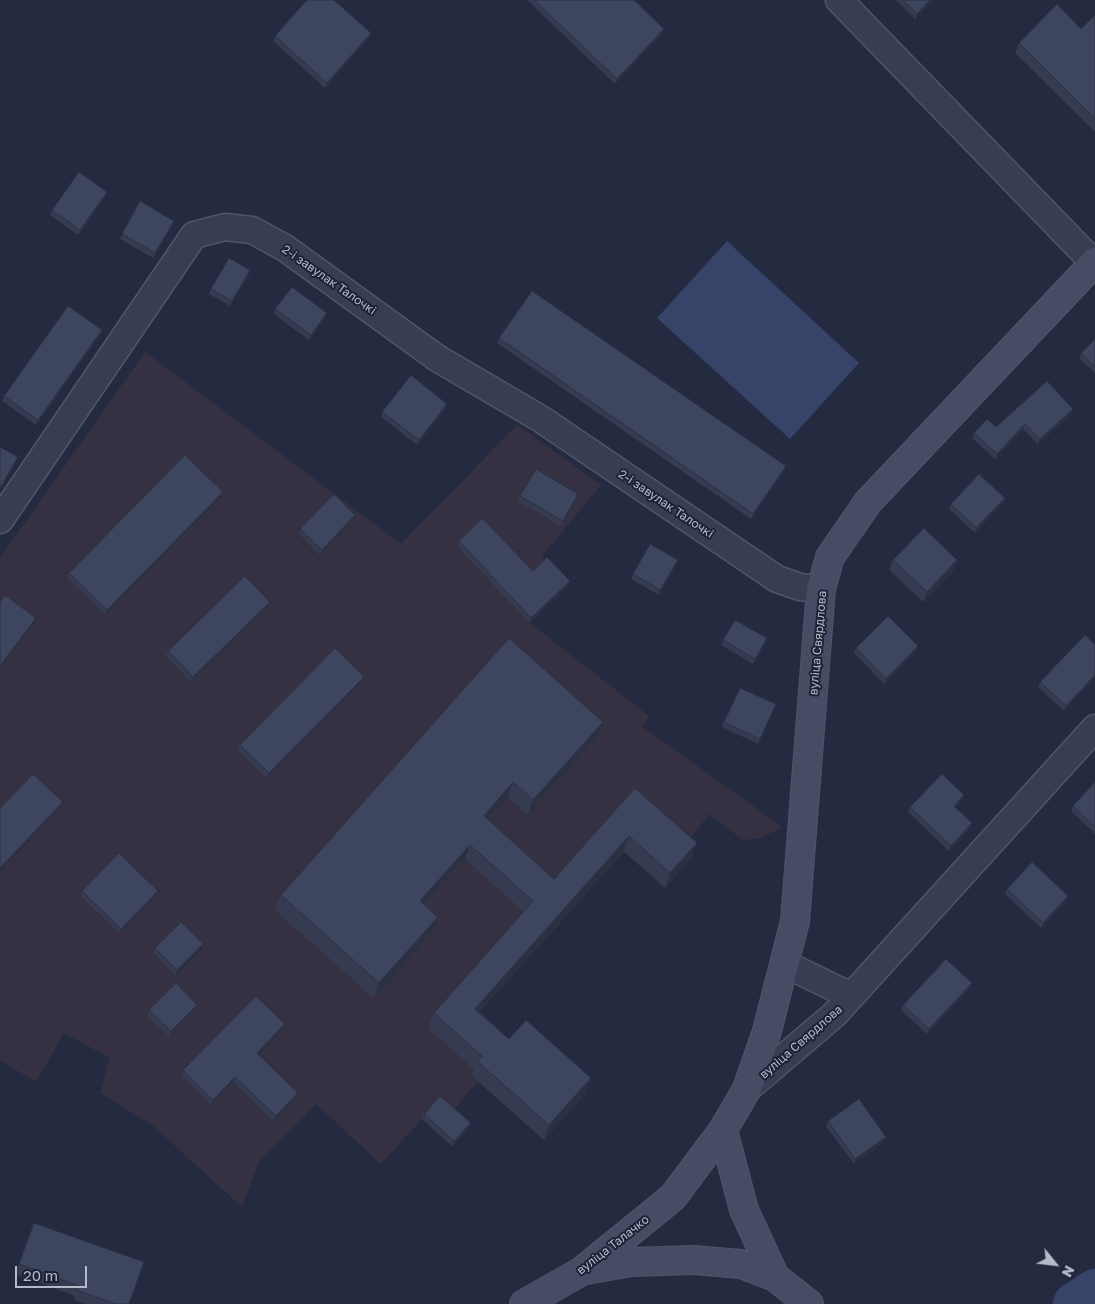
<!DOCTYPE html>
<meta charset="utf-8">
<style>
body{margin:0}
#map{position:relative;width:1095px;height:1304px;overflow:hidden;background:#242b41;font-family:"Golos Text",sans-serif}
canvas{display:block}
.north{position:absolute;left:1030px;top:1239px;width:50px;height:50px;-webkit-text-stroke:4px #1d2336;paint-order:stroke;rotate:119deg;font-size:14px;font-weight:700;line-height:20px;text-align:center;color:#b5bacb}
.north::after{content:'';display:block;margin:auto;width:18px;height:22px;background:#b5bacb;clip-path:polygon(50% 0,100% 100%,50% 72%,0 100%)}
.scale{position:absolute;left:15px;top:1266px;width:72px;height:22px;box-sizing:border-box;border:2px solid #b5bacb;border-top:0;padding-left:6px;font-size:15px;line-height:18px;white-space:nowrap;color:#b5bacb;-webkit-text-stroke:4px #1d2336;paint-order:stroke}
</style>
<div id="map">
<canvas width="1095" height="1304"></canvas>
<div class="north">N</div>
<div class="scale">20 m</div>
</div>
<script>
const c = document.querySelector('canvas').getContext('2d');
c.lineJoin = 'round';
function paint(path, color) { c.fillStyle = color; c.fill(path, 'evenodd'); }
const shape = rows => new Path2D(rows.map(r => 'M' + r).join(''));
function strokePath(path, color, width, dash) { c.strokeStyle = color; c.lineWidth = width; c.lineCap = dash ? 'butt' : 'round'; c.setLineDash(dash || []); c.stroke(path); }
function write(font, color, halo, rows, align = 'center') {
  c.font = font + ' "Golos Text",sans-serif'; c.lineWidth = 4; c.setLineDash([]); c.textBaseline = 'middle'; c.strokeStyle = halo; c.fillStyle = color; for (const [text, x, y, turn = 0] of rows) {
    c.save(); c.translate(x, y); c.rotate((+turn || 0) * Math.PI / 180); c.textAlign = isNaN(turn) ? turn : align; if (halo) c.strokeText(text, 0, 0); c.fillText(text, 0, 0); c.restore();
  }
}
paint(shape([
 [145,352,401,544,517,425,601,485,542,556,545,562,530,623,649,716,643,727,782,827,761,838,743,840,709,814,691,838,698,842,686,852,691,858,665,888,623,851,470,1023,586,1093,544,1140,479,1082,468,1092,452,1113,469,1128,452,1146,422,1119,381,1164,316,1104,259,1162,242,1207,151,1124,100,1093,110,1058,64,1033,36,1082,0,1060,0,558]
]), '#363142');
paint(shape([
 [727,241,859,363,790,439,657,318]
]), '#374369');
strokePath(shape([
 [1075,1304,1095,1291]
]), '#374369', 44);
const street = shape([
 [839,0,1094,263],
 [0,520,194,235,225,227,252,230,285,248,437,358,541,419,777,579,800,587,821,589],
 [785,964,851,996],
 [747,1089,835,1014,1095,728]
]);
const secondary = shape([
 [723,1130,744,1210,775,1277],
 [586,1270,631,1262,694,1260,741,1264,775,1277,809,1304],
 [524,1304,582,1271,673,1197,723,1130,747,1089,767,1031,795,921,821,589,830,557,868,502,1095,262]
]);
strokePath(street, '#505668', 29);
strokePath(secondary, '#505668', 30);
strokePath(street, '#383e51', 26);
strokePath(secondary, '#464c64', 28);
paint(shape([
 [527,0,634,0,662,34,615,84],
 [896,0,933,0,915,19],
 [1095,15,1095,132,1015,53,1019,43,1081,29],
 [371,33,369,38,325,88,273,41,275,36],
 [107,192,105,197,78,235,50,215,52,210],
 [172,226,153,258,120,239,122,234],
 [250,270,249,275,230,306,209,294,211,289],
 [275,309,325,318,309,340,274,314],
 [102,330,100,335,36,425,2,401,4,396],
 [499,338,786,466,784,471,751,519,497,343],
 [1095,339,1095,373,1079,358,1081,353],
 [446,409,417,445,381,417,382,412],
 [1073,409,1071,414,1038,444,1023,429,995,459,972,438,974,433],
 [520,496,576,500,561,526,518,501],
 [221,497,105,615,67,578,69,573],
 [1005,498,1003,503,975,533,949,509,951,504],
 [355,515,353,520,320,555,299,534,300,529],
 [459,541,533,571,568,586,530,623,457,546],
 [893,560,954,570,923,602,889,570],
 [676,565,659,595,631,579,633,574],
 [268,607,191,682,166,656,168,651],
 [767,638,765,644,753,664,721,645,723,640],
 [1095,645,1064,711,1038,687,1040,682],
 [918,646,916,651,884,684,854,653,856,648],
 [362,682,267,778,238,750,240,745],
 [774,709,758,744,722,727,724,722],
 [598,736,528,815,508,797,488,819,554,879,635,788,697,843,691,858,665,888,624,851,480,1012,509,1039,586,1093,544,1140,472,1076,474,1069,428,1028,434,1013,524,912,465,859,425,905,438,917,433,932,374,998,275,910,281,895],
 [1095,782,1095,834,1071,811,1073,806],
 [962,801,955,808,970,828,949,851,908,812,910,807],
 [1007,889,1066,901,1041,928,1005,894],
 [82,891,158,891,156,896,120,934,81,896],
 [203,944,201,949,176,975,154,953,155,948],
 [972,983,970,988,927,1034,901,1010,903,1005],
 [197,1005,195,1010,169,1036,147,1015,149,1010],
 [283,1029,258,1054,298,1093,297,1098,274,1121,233,1082,211,1105,182,1076,183,1070],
 [424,1114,471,1123,469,1128,452,1146,422,1119],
 [828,1121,886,1137,884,1142,854,1164,826,1126],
 [34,1223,129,1304,85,1304,74,1300,75,1296,15,1274]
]), '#353c52');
paint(shape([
 [930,0,933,0,915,19,917,14],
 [664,29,662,34,615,84,617,79],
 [371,33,369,38,325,88,327,83],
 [107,192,105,197,78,235,80,230],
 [174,221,172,226,153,258,155,253],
 [250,270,249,275,230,306,232,301],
 [327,313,325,318,309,340,311,335],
 [102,330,100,335,36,425,38,420],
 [447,404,446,409,417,445,419,440],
 [1073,409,1071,414,1038,444,1040,439],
 [1025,424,1023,429,995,459,997,454],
 [18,457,16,462,0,490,0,488],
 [786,466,784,471,751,519,753,514],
 [223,492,221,497,105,615,107,610],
 [578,494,576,500,561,526,563,521],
 [1005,498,1003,503,975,533,976,528],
 [355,515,353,520,320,555,322,550],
 [678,560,676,565,659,595,660,590],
 [957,560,954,570,923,602,927,592],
 [570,581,568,586,530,623,531,618],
 [270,602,268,607,191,682,193,677],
 [36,618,34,623,0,668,0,666],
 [767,638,765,644,753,664,755,659],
 [918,646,916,651,884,684,886,679],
 [1095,675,1095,678,1064,711,1066,706],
 [364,677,362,682,267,778,269,773],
 [603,722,598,736,528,815,533,800],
 [513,782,508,797,478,830,484,816],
 [964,795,962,801,952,811,954,806],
 [63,802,61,807,0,871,0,868],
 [972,823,970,828,949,851,951,846],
 [629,836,624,851,470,1023,475,1009],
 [697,843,691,858,665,888,670,873],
 [470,845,465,859,415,915,420,901],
 [158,891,156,896,120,934,121,929],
 [1068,896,1066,901,1041,928,1043,923],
 [438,917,433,932,374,998,379,983],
 [203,944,201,949,176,975,177,970],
 [972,983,970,988,927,1034,929,1029],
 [197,1005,195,1010,169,1036,171,1031],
 [285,1024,283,1029,255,1058,257,1053],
 [235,1077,233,1082,211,1105,213,1100],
 [591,1078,586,1093,544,1140,549,1125],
 [298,1093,297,1098,274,1121,276,1116],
 [471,1123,469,1128,452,1146,454,1141],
 [886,1137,884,1142,854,1164,855,1159]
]), '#2b3142');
const building = shape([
 [307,0,334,0,371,33,327,83,275,36,307,0],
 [534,0,634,0,664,29,617,79,534,0],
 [903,0,930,0,917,14,903,0],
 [1057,4,1081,29,1095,15,1095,119,1019,43,1057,4],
 [79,172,107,192,80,230,52,210,79,172],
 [140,201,174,221,155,253,122,234,140,201],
 [229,258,250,270,232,301,211,289,229,258],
 [292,287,327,313,311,335,275,309,292,287],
 [532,291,786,466,753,514,499,338,532,291],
 [68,306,102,330,38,420,4,396,68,306],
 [1095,339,1095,367,1081,353,1095,339],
 [411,375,447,404,419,440,382,412,411,375],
 [1047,381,1073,409,1040,439,1025,424,997,454,974,433,987,419,996,427,1047,381],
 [0,447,18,457,0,488,0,447],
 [185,455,223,492,107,610,69,573,185,455],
 [536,469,578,494,563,521,520,496,536,469],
 [979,474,1005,498,976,528,951,504,979,474],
 [334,494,355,515,322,550,300,529,334,494],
 [482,518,533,571,547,557,570,581,531,618,459,541,482,518],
 [924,528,957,560,927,592,893,560,924,528],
 [650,544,678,560,660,590,633,574,650,544],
 [245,576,270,602,193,677,168,651,245,576],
 [5,595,36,618,0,666,0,602,5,595],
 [888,616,918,646,886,679,856,648,888,616],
 [735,620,767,638,755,659,723,640,735,620],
 [1085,635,1095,645,1095,675,1066,706,1040,682,1085,635],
 [509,638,603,722,533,800,513,782,484,816,554,879,635,788,697,843,670,873,629,836,475,1009,509,1039,526,1020,591,1078,549,1125,477,1061,482,1056,434,1013,533,901,470,845,420,901,438,917,379,983,281,895,509,638],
 [335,648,364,677,269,773,240,745,335,648],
 [740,688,776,704,760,739,724,722,740,688],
 [33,774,63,802,0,868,0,808,33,774],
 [942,774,964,795,954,806,972,823,951,846,910,807,942,774],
 [1095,782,1095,827,1073,806,1095,782],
 [119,853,158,891,121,929,82,891,119,853],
 [1032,862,1068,896,1043,923,1007,889,1032,862],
 [181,922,203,944,177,970,155,948,181,922],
 [946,959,972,983,929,1029,903,1005,946,959],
 [176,983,197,1005,171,1031,149,1010,176,983],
 [256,996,285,1024,257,1053,298,1093,276,1116,235,1077,213,1100,183,1070,256,996],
 [440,1096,471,1123,454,1141,424,1114,440,1096],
 [859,1099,886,1137,855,1159,828,1121,859,1099],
 [34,1223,144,1262,129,1304,115,1304,77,1290,79,1286,19,1264,34,1223]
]);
paint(building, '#3e465f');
strokePath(building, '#2b3142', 1);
write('12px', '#b5bacb', '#1d2336', [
 ["2-і завулак Талочкі",329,280,35],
 ["2-і завулак Талочкі",666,504,34],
 ["вуліца Свярдлова",818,643,-85],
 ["вуліца Свярдлова",801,1042,-41],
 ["вуліца Талачко",613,1245,-38]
]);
</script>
